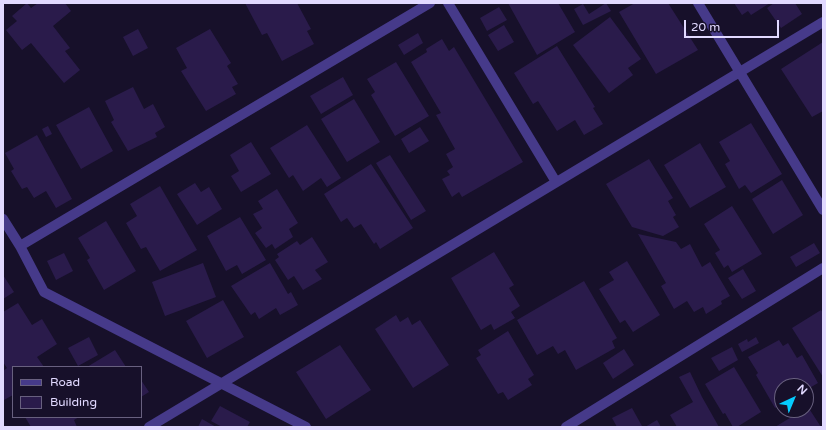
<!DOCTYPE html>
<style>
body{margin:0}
#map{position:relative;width:826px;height:430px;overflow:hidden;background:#17102a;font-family:"Varela Round",sans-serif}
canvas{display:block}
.frame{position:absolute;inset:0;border:4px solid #e1d9ff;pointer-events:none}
.legend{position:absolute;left:12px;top:366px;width:130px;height:52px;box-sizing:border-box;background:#17102a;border:1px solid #68607f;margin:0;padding:5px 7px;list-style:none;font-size:12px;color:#e1d9ff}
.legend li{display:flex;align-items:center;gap:8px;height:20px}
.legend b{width:20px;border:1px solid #68607f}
.north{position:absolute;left:774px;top:378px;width:40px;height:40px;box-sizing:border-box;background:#17102a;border:1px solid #68607f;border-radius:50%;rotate:44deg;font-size:11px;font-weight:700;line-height:16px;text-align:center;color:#e1d9ff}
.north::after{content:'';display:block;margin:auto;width:14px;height:18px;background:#05cbff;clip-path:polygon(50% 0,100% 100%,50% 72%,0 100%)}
.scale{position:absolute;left:684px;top:20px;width:95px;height:18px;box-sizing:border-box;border:2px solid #e1d9ff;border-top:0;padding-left:5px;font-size:12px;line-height:14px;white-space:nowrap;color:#e1d9ff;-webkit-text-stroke:3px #17102a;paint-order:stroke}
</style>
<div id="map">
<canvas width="826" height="430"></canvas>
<div class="frame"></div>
<ul class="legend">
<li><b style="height:5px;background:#463a8a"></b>Road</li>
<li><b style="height:11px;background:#2a1b4b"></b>Building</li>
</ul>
<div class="north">N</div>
<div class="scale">20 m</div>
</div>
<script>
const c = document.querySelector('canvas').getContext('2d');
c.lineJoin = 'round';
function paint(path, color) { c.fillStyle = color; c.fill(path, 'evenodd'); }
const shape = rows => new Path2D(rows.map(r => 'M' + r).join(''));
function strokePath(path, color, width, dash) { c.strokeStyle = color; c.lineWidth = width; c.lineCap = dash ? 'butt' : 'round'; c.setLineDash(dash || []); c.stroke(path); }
paint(shape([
 [27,3,31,8,38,3,65,3,71,11,53,26,70,48,65,51,80,70,64,83,31,43,22,50,6,30,17,21,12,16],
 [245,3,297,3,311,29,307,31,314,44,282,61,267,33,262,35],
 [508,3,558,3,575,32,537,55],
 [606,3,611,11,583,25,574,9,583,4,589,14],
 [635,3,668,3,698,50,656,74,619,12],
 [734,3,770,3,751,15,748,11,742,15],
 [774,3,795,3,802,14,781,28,767,8],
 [499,7,507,20,487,31,480,18],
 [610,17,641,59,628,68,633,75,609,93,573,45],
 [504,25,514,42,498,51,488,35],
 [138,29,148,48,133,56,123,37],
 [210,29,231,63,227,66,238,84,232,87,236,94,206,111,181,71,187,68,176,48],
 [418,33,423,43,404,55,398,45],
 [442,39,449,51,454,47,523,162,462,197,459,192,452,197,442,179,450,175,447,171,453,167,446,154,455,149,436,115,441,113,411,62,427,52,426,49],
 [823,42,823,111,812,117,781,69],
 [557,46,595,107,593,108,603,124,584,135,575,120,557,131,538,101,533,104,514,73],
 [396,62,429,116,395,136,371,95,375,92,367,79],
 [343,77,353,95,321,114,310,96],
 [133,87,144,109,153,104,165,127,155,133,157,137,128,151,111,122,114,120,105,101],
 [354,99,380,142,347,162,321,119],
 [89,107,113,151,81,169,56,125],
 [751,123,782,174,751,193,745,185,739,189,725,164,730,161,719,142],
 [307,125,341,178,327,187,321,178,303,191,293,175,289,178,270,148],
 [48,126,52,134,46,137,42,129],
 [420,127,429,141,409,153,401,139],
 [37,135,72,199,56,208,46,191,34,198,27,187,22,189,11,171,14,169,5,153],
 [251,142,271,174,241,192,231,176,239,171,230,155],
 [700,143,726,187,690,208,664,165],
 [390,155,426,211,411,220,376,163],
 [649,159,673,198,668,201,676,215,673,217,679,227,663,236,632,227,606,184],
 [371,164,413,228,380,249,376,242,374,244,361,224,354,228,347,218,341,222,324,194],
 [782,180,803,215,773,234,752,199],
 [195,183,201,192,209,187,222,209,197,225,177,194],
 [160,186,197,250,160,271,146,247,141,249,126,223,137,216,130,204],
 [277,189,298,223,289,229,293,237,275,249,272,244,266,248,255,233,262,228,253,214,263,209,258,201],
 [732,206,762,254,732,272,728,265,724,268,715,253,720,250,704,224],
 [240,217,266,260,242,274,237,265,226,271,207,236],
 [106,221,136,271,104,290,87,260,90,258,78,238],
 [638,234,676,242,681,249,690,244,702,267,710,262,730,296,721,301,722,304,706,314,703,307,694,312,687,301,674,309,661,286,666,283],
 [312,237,328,262,315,270,322,279,303,290,294,276,288,280,275,260,279,257,277,254,297,241,300,245],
 [814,243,820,253,796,267,790,257],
 [494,252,514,285,509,288,520,306,511,312,515,318,494,330,491,324,481,330,451,278],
 [64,253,73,271,56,280,47,261],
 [627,261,660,315,633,332,625,320,620,323,599,289,614,280,609,272],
 [203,263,216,297,165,316,152,282],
 [270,263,288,294,291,292,298,305,280,315,276,308,259,319,255,312,251,315,231,286],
 [743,269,756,291,742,299,728,278],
 [3,275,14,292,3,299],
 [584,281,617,338,612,341,615,348,576,370,565,350,558,354,553,346,537,355,517,320],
 [223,300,244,337,207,358,186,321],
 [18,303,32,325,42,319,57,344,37,357,44,367,13,367,13,395,4,400,3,371,7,368,3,362,3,312],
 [821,310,823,313,823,377,792,328],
 [396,315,400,322,408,317,412,325,420,320,449,365,413,388,375,329],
 [508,331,534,375,528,379,532,385,508,400,503,392,498,394,476,358,481,355,478,350],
 [89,337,98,355,78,366,68,348],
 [756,337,759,343,742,352,738,344,747,339,748,342],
 [779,340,783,346,788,343,797,358,802,355,818,383,806,390,806,386,782,386,782,404,775,408,756,375,758,373,748,357],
 [340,345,371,390,326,419,296,372],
 [732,347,738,360,719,371,711,358],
 [624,349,634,365,613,379,603,363],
 [115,350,126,367,87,367],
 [734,367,761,412,737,427,733,427,725,413,723,414,705,384],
 [690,372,702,397,719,427,677,427,670,415,693,402,679,377],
 [141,380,149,392,141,397],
 [220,406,250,422,247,427,222,427,211,421],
 [808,407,821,427,775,427,803,410,806,410],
 [632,408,642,426,617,427,612,418],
 [25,417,79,417,74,420,77,427,31,427],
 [202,419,216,427,198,427],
 [657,420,661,427,645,427]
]), '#2a1b4b');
strokePath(shape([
 [448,3,556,182],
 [698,3,823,210],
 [3,219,20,246,44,292,306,427],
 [20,246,430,3],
 [149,427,823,22],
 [566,427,823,268]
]), '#463a8a', 10);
</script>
